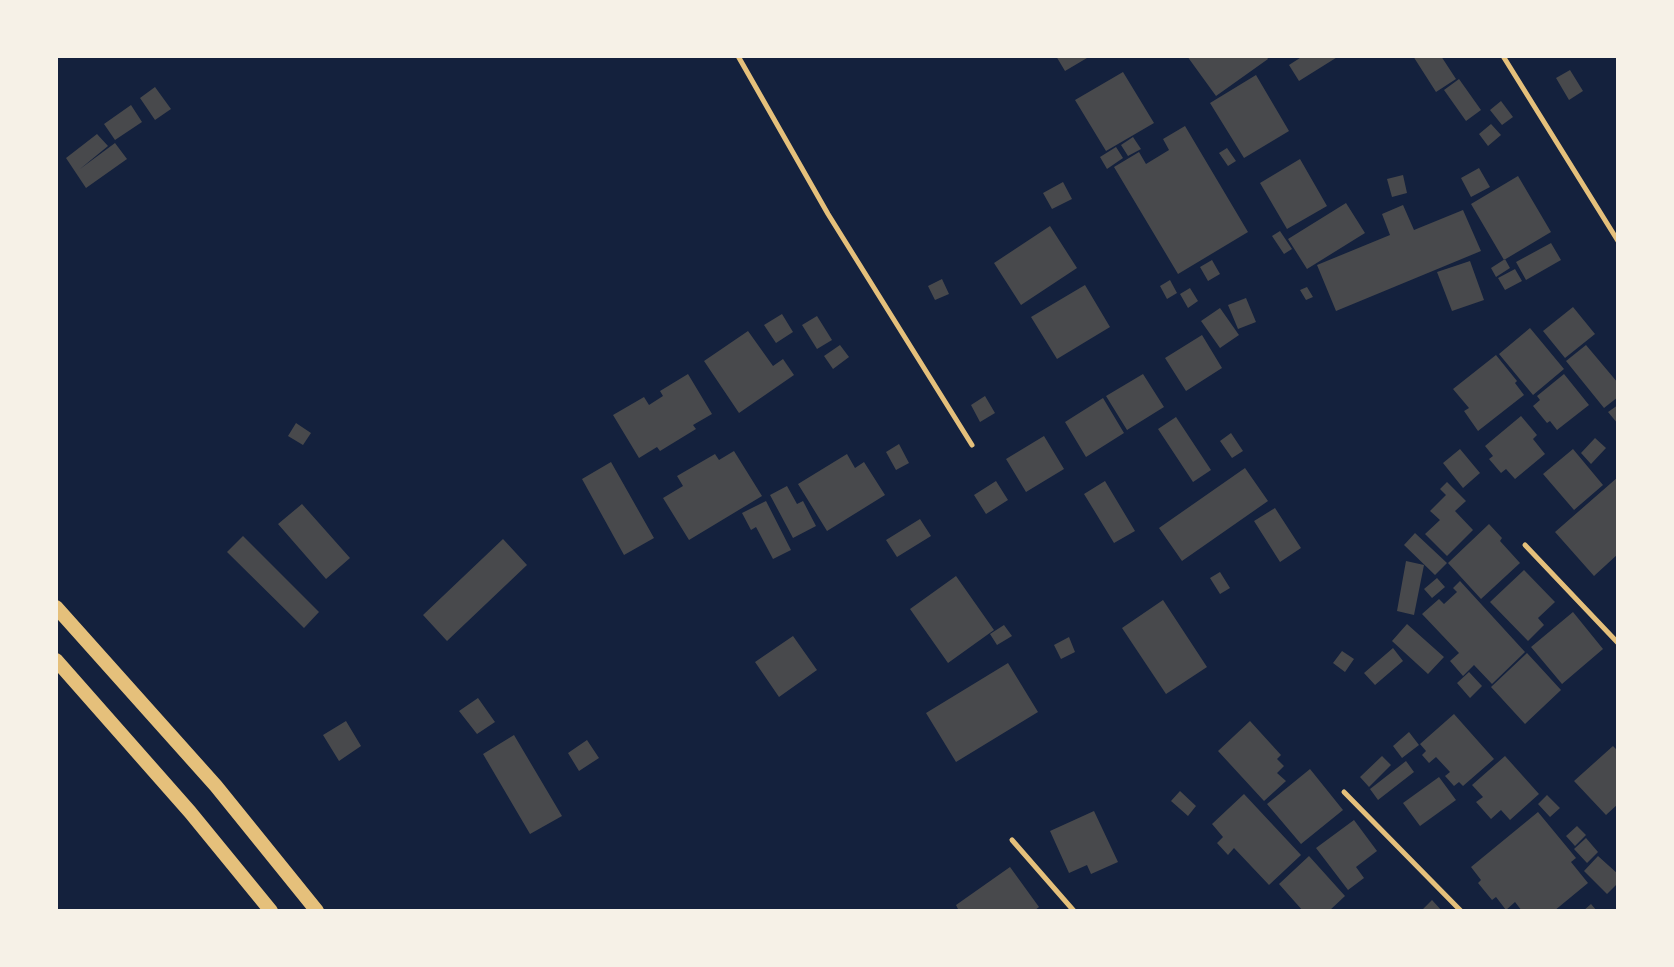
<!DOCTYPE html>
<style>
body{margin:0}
#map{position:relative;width:1674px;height:967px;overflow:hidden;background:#14213d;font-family:"Nunito Sans",sans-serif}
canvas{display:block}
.frame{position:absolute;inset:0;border:58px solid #f6f1e7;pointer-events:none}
</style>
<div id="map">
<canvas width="1674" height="967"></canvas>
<div class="frame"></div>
</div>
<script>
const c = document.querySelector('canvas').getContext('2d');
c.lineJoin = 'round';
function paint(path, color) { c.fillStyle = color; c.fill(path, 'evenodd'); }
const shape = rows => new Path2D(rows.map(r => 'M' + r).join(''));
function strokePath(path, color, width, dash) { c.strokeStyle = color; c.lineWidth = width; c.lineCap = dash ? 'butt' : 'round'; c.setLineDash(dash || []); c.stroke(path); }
paint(shape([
 [1056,56,1085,56,1087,58,1065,71],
 [1187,56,1266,56,1268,59,1216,96],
 [1303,56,1339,56,1299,81,1289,65],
 [1413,56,1441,56,1456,79,1436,92],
 [1570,70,1583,91,1569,100,1556,78],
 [1123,72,1154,123,1106,151,1075,100],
 [1256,75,1289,131,1244,158,1210,103],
 [1459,79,1481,110,1466,121,1444,90],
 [155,87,171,109,155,120,140,98],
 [1501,101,1513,117,1502,125,1490,110],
 [131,105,142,122,115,140,104,124],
 [1491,124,1501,135,1488,146,1479,134],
 [1185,126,1248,232,1178,274,1114,167,1139,152,1146,164,1169,150,1163,139],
 [97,134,108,146,80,169,115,143,127,159,86,188,66,158],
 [1133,137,1141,149,1128,156,1121,145],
 [1116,147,1123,158,1107,169,1100,157],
 [1227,148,1236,161,1228,166,1219,153],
 [1300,159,1327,206,1287,229,1260,183],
 [1479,168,1490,187,1471,197,1461,178],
 [1403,175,1407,193,1392,197,1387,179],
 [1518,176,1551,232,1504,260,1471,204],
 [1063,182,1072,199,1052,209,1043,193],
 [1346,203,1365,233,1307,269,1288,239],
 [1403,205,1414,230,1463,210,1481,251,1336,311,1317,265,1390,235,1382,214],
 [1050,226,1077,268,1021,305,994,263],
 [1280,231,1292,249,1284,254,1272,236],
 [1551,243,1561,260,1526,280,1516,262],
 [1505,259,1510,268,1496,277,1491,268],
 [1212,260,1220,274,1208,281,1200,267],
 [1470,261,1484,300,1452,311,1437,272],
 [1515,269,1522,281,1505,290,1498,278],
 [942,279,949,294,935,300,928,286],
 [1170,280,1177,293,1167,299,1160,286],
 [1085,285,1110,327,1057,359,1031,317],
 [1307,287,1313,297,1306,300,1300,290],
 [1190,288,1198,301,1188,308,1180,294],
 [1246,298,1256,322,1238,329,1228,305],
 [1573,307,1595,334,1565,358,1543,331],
 [1220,308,1239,335,1220,348,1201,321],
 [782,314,793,332,776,343,764,325],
 [817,316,832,340,817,349,802,325],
 [1530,328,1564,369,1533,395,1499,354],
 [748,331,773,366,783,359,794,375,739,413,704,361],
 [1202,335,1222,368,1186,391,1165,358],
 [840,345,849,357,833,369,824,356],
 [1586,345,1618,383,1618,397,1604,408,1566,361],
 [1496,355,1517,381,1515,383,1524,395,1478,431,1464,411,1469,408,1453,389],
 [688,374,712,414,693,425,696,429,660,451,657,447,639,458,613,415,644,397,649,405,663,396,660,391],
 [1143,374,1164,407,1127,430,1106,396],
 [1564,374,1589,405,1557,430,1550,421,1547,423,1533,406,1540,400,1537,396],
 [985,396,995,413,980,422,971,405],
 [1103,398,1124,433,1086,457,1065,422],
 [1618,405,1618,424,1608,412],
 [1521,416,1537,435,1533,439,1545,454,1515,479,1506,469,1501,473,1489,459,1493,456,1485,446],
 [1176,417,1211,470,1193,482,1158,429],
 [296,423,311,433,303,445,288,436],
 [1231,433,1243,451,1232,458,1220,441],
 [1044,436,1064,469,1026,492,1006,459],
 [1595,438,1606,448,1591,464,1581,453],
 [899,444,909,463,896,470,886,452],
 [1460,449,1480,473,1463,488,1443,463],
 [1573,449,1603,485,1574,510,1543,474],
 [734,451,762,496,689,540,663,498,683,486,677,476,715,454,719,460],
 [847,454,855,468,864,462,885,495,827,531,798,484],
 [611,462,654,538,624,555,582,479],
 [1245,468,1268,501,1182,561,1159,528],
 [1618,477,1618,554,1594,576,1555,532],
 [996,481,1008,500,986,514,974,495],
 [1105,481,1135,531,1114,543,1084,494],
 [1447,482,1466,501,1455,511,1473,530,1447,556,1425,534,1440,520,1430,511,1446,495,1440,489],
 [787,486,797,504,803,501,816,526,793,538,770,495],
 [766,501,791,550,773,559,756,527,751,530,742,513],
 [302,504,350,558,326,579,278,524],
 [1275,508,1301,548,1280,562,1254,521],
 [920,519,931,536,897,557,886,540],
 [1489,524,1502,538,1500,541,1520,563,1481,599,1448,563],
 [1415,533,1447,563,1435,575,1404,545],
 [243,536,319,612,304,628,227,552],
 [503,539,527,565,447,641,423,615],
 [1406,561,1424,565,1414,615,1397,611],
 [1524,570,1555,602,1538,618,1544,625,1528,641,1490,602],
 [1220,572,1230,588,1220,594,1210,578],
 [956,576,994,630,948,663,910,609],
 [1437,578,1445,587,1432,598,1424,589],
 [1460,581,1525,652,1492,684,1474,665,1463,676,1450,661,1459,653,1422,614,1439,599,1444,604,1457,592,1453,588],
 [1163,600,1207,667,1166,694,1122,628],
 [1573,612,1603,649,1562,684,1531,647],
 [1407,624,1444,657,1428,674,1392,641],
 [1004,625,1012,636,997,645,990,634],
 [793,636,817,670,779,697,755,662],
 [1069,637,1075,652,1061,659,1054,645],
 [1393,648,1403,661,1375,685,1364,673],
 [1342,651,1354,659,1345,672,1333,663],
 [1527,653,1561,690,1525,724,1491,687],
 [1008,663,1038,712,956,762,926,713],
 [1469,672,1482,686,1470,698,1457,683],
 [478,698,495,722,477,734,459,711],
 [1454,714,1494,759,1463,786,1459,782,1454,786,1445,776,1450,772,1436,757,1429,763,1422,755,1426,751,1420,744],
 [346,721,361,746,339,761,323,735],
 [1250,721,1281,755,1277,759,1284,766,1277,773,1286,781,1264,801,1218,751],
 [1409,732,1419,745,1402,758,1393,746],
 [514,735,562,816,530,834,483,754],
 [587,740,599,758,579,771,568,753],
 [1613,746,1618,751,1618,804,1606,815,1574,781],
 [1382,756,1391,765,1369,787,1360,777],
 [1505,756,1539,794,1510,820,1501,810,1491,819,1476,802,1483,797,1472,785],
 [1406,761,1414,772,1378,800,1370,789],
 [1310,769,1343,810,1301,844,1267,804],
 [1439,777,1456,800,1420,826,1403,803],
 [1180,791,1196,806,1188,816,1171,801],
 [1244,794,1301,855,1269,885,1234,848,1228,855,1217,843,1223,837,1212,824],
 [1547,795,1560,808,1550,817,1538,804],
 [1094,811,1118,862,1091,874,1087,865,1069,873,1050,831],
 [1538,812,1576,858,1571,862,1588,883,1554,911,1522,911,1515,902,1506,910,1496,897,1492,900,1478,883,1481,880,1471,867],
 [1354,820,1377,851,1356,867,1364,878,1348,890,1316,848],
 [1577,826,1586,835,1575,846,1566,836],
 [1586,838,1598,852,1587,863,1574,849],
 [1309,856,1345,896,1329,911,1303,911,1279,884],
 [1598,856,1618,874,1618,883,1607,894,1584,871],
 [1010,867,1039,907,1034,911,959,911,956,905],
 [1432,900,1442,911,1421,911],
 [1591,904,1597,911,1583,911]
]), '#48494c');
strokePath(shape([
 [738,56,828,214,972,445],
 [1503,56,1618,241],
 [1525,545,1618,643],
 [1344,792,1461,911],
 [1012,840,1074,911]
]), '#e5c07b', 5);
strokePath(shape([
 [56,607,216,786,317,911],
 [56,660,190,812,271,911]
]), '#e5c07b', 14);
</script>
